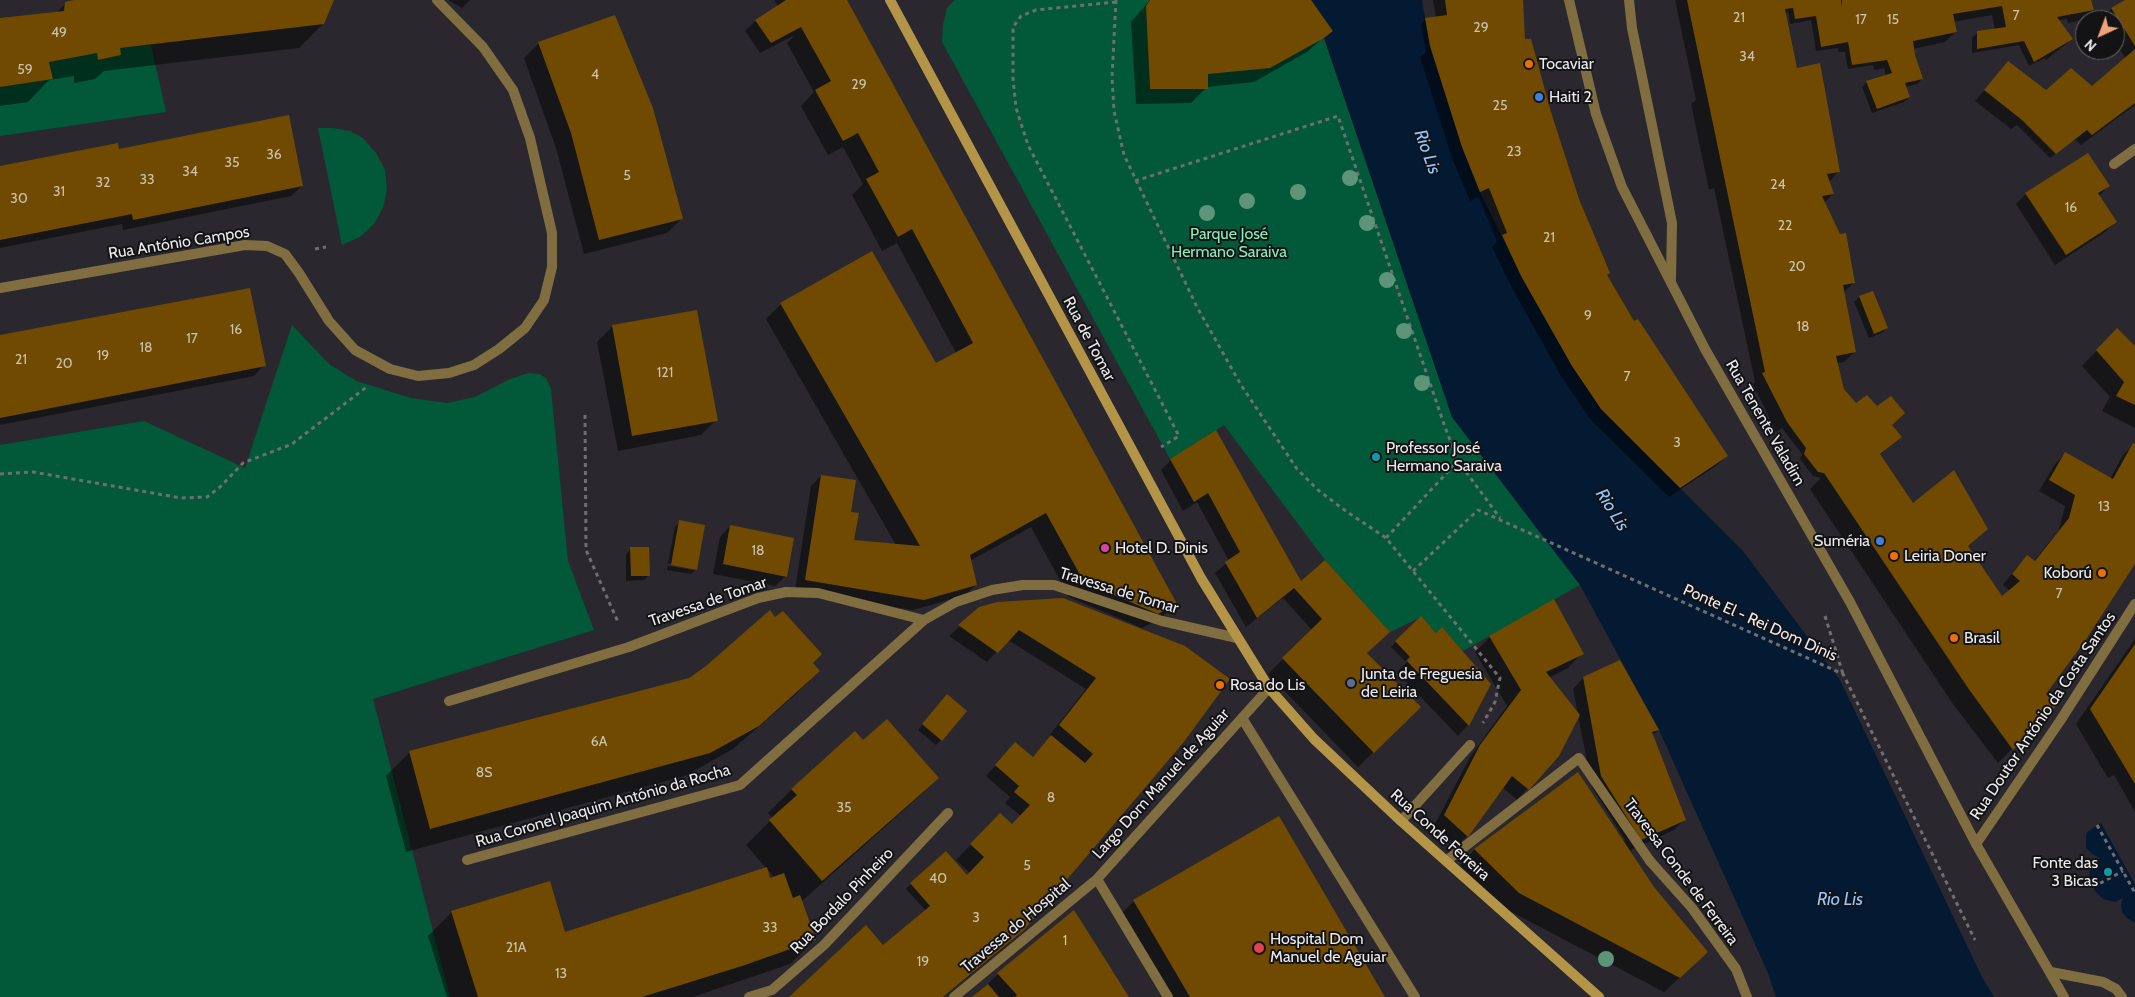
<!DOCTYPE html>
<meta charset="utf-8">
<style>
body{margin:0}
#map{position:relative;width:2135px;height:997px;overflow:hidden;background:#2a282e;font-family:Cabin,sans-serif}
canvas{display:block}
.north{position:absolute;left:2075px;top:10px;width:50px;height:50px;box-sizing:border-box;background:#131214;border:1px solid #69686b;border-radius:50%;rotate:223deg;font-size:14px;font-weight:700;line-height:20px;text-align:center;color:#ebeaed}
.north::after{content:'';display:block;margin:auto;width:18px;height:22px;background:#f0a279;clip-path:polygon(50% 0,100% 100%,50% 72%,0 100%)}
</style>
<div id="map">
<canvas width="2135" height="997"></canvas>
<div class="north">N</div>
</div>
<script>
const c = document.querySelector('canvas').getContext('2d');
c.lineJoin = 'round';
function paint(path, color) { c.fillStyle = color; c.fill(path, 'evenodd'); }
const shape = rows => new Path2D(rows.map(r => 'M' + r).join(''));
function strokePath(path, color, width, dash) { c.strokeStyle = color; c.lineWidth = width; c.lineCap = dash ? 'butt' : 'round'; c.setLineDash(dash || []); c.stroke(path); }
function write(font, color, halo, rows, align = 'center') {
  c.font = font + ' Cabin,sans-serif'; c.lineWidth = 4; c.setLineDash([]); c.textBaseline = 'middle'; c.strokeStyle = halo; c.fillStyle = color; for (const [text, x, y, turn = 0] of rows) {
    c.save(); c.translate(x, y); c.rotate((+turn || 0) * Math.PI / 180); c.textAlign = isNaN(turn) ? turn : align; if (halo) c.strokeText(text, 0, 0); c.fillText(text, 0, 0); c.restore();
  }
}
paint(shape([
 [955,0,1150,0,1146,6,1150,89,1207,89,1208,74,1324,38,1452,417,1580,585,1463,651,1442,627,1436,633,1421,617,1390,632,1325,560,1224,425,1170,459,942,42,943,25,947,8],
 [151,45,166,112,0,136,0,87,53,78,49,62,97,53,98,60,120,55,120,48],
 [318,128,333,128,350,131,363,138,376,153,385,170,387,189,383,208,374,224,360,237,342,245],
 [292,325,329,364,356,381,411,398,447,403,475,397,510,379,529,373,539,374,546,378,551,389,568,561,594,630,373,699,450,997,0,997,0,445,144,421,245,468]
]), '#015939');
paint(shape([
 [1311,0,1422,0,1430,46,1462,147,1480,192,1521,276,1572,366,1601,409,1743,551,1840,680,1982,977,1994,997,1776,997,1768,973,1659,730,1580,585,1452,417,1324,38,1332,31],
 [2101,823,2135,884,2135,923,2127,918,2122,912,2121,905,2123,898,2115,902,2103,899,2095,891,2089,879,2090,866,2100,858,2092,854,2086,848,2086,836,2087,832]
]), '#031a32');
paint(shape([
 [78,0,333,0,323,24,299,48,104,71,95,79,74,83,74,76,49,80,28,102,0,106,0,19,56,13,66,3],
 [448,0,470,0,462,8],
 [774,0,846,0,1175,604,1160,619,1142,628,1069,597,1031,527,970,561,976,585,965,595,913,610,795,590,811,486,821,476,850,513,853,541,896,545,766,319,781,304,936,365,956,353,897,243,882,251,852,195,863,184,843,147,828,155,801,106,814,92,787,43,795,35,760,53,745,31,756,20,778,6],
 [1150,0,1310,0,1331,31,1307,52,1254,82,1207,87,1191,103,1136,104,1131,22],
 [1433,0,1521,0,1523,40,1606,276,1634,323,1727,456,1716,466,1669,497,1590,419,1561,376,1511,286,1492,247,1497,242,1479,197,1470,201,1452,158,1420,57,1426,52,1421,24,1426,19,1436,18],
 [1675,0,2090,0,2093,10,2082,20,2068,23,2067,19,2058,20,2072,39,2046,60,2045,58,2029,66,2019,45,1972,53,1972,38,1977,33,1995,30,1992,15,1953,22,1955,32,1945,42,1913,49,1922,79,1917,84,1905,87,1909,97,1904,102,1872,113,1862,87,1867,82,1886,76,1884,68,1874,70,1873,65,1848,69,1845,52,1838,52,1838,48,1816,51,1811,20,1790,24,1788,11,1785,15,1795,67,1838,172,1829,182,1833,194,1824,203,1854,282,1844,292,1855,351,1844,362,1836,363,1843,389,1856,405,1891,425,1900,437,1879,456,1913,505,1987,529,1967,547,2002,598,2010,591,2003,585,2017,567,2027,557,2033,562,2059,530,2065,506,2039,491,2055,464,2065,454,2110,479,2123,455,2133,445,2135,446,2135,563,2045,694,2012,749,1998,763,1953,704,1810,489,1821,478,1813,476,1800,459,1802,454,1782,428,1776,432,1753,384,1755,382,1714,188,1709,190,1691,104,1696,100],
 [2128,0,2135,0,2135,105,2081,145,2075,139,2050,158,2017,125,2011,129,1975,101,2008,63,2046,91,2092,88,2126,59,2115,41,2115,20,2101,19,2111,9],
 [539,43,682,218,667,233,584,254,556,148,524,58],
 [118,150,302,186,291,196,123,230,122,224,0,248,0,167],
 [2108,186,2099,196,2115,222,2105,232,2055,265,2016,204,2026,194],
 [1872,292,1887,328,1882,333,1869,338,1854,302,1859,297],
 [696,312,716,420,701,435,618,451,597,342,612,327],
 [0,338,264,365,254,376,0,425],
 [2102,345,2135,347,2135,428,2102,411,2110,397,2082,366],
 [1215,431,1301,583,1419,707,1358,767,1268,674,1312,630,1283,598,1246,627,1215,573,1229,561,1197,502,1183,511,1161,470,1171,460],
 [680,522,696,569,691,574,667,570,668,566,694,570,694,568,668,563,675,527],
 [730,526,786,576,775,586,713,574,720,537],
 [631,549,649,575,644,580,626,581,626,554],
 [980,608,1184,648,1023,929,1008,944,944,997,791,997,883,946,926,911,906,889,911,884,967,877,970,873,956,860,985,830,1012,825,1021,816,1005,803,1010,797,986,776,1015,743,1032,758,1051,737,1049,736,1086,689,1008,640,987,662,949,636],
 [1421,618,1489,684,1468,725,1458,736,1397,672,1415,654,1414,652,1405,661,1391,647],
 [1490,637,1582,653,1568,668,1549,678,1578,714,1573,689,1583,678,1658,730,1652,736,1685,819,1674,830,1629,851,1691,967,1664,992,1504,908,1460,865,1474,850,1578,774,1623,841,1625,840,1592,787,1578,715,1558,755,1517,800,1502,787,1467,836,1457,846,1434,826,1470,757,1507,706,1475,652],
 [2135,639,2135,812,2114,775,2108,778,2076,724],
 [812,663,819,671,795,695,733,749,685,776,406,852,386,776,410,752],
 [942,701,941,740,936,745,918,730],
 [863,742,938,778,914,801,801,902,814,940,790,964,693,997,447,997,428,936,452,912,564,933,775,878,746,845,773,818,768,813,792,789],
 [1134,901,1383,997,1166,997,1119,916],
 [998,974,1128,997,974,997]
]), '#0007');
paint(shape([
 [74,0,334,0,324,24,120,48,121,55,98,60,97,53,49,62,53,79,0,87,0,18,64,11,65,2],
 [786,0,847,0,1177,604,1158,614,1084,582,1046,513,970,555,977,585,924,600,805,580,821,475,856,480,851,512,859,513,854,540,920,546,780,303,872,251,936,363,973,343,912,229,898,237,866,179,879,172,858,133,843,141,815,90,831,81,801,27,771,43,755,20],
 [1150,0,1311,0,1333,31,1324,38,1270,68,1208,74,1208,89,1150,89,1146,6],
 [1445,0,1523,0,1525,39,1531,39,1551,112,1579,199,1610,273,1607,275,1634,321,1638,319,1728,456,1680,488,1601,409,1572,366,1521,276,1502,235,1507,233,1489,188,1480,192,1462,147,1430,46,1425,18,1447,15],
 [1687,0,1841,0,1842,8,1842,0,2091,0,2094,10,2057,17,2073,39,2034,62,2024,41,1977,49,1977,31,2006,27,2002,6,1953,14,1957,32,1913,41,1915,55,1923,79,1905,83,1910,97,1877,109,1866,81,1892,73,1887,60,1852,65,1848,42,1821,47,1816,16,1795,19,1793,8,1785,9,1797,68,1820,63,1840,172,1827,174,1834,194,1822,196,1840,234,1846,233,1855,283,1843,285,1856,352,1836,356,1844,389,1856,403,1867,395,1877,406,1891,396,1905,413,1892,425,1902,437,1880,454,1913,503,1954,470,1988,529,1968,546,2002,596,2020,581,2012,574,2027,555,2035,561,2069,518,2075,495,2049,480,2065,452,2113,479,2133,443,2135,444,2135,564,2087,638,2046,694,2056,706,2013,750,1968,688,1824,473,1818,472,1804,454,1806,448,1787,422,1762,373,1765,372],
 [2125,0,2135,0,2135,46,2111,8],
 [615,15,653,108,683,219,599,240,571,133,538,42],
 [2135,49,2135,103,2092,135,2087,130,2056,154,2022,120,1984,90,2008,61,2046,90,2071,68,2092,86],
 [289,115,303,186,133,220,132,214,0,240,0,166,118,143,119,149],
 [2088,153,2110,186,2098,193,2117,222,2066,255,2025,193],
 [250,288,266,366,0,418,0,335],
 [1873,291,1888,328,1874,334,1859,296],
 [697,310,718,421,632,436,612,325],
 [2117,328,2135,346,2135,405,2116,396,2124,382,2096,350],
 [1216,430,1301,581,1325,560,1390,632,1367,653,1421,707,1374,753,1282,658,1322,619,1294,588,1257,618,1225,562,1240,552,1208,493,1194,502,1170,459],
 [679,520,705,525,697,570,671,565],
 [730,525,794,538,787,577,723,564],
 [630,547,649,547,650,576,631,576],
 [1063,598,1185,646,1230,679,1183,743,1024,930,943,997,789,997,866,925,883,945,930,906,910,883,946,851,967,875,984,857,970,844,1000,813,1012,824,1030,805,1014,792,1019,786,995,765,1015,742,1033,757,1051,735,1085,763,1093,754,1059,725,1096,678,1019,630,998,653,958,625,979,607,997,602],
 [1554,599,1584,654,1546,672,1580,715,1559,756,1529,790,1512,776,1468,837,1444,815,1480,745,1521,690,1489,636],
 [770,610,775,617,783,611,822,654,813,663,820,671,759,726,710,753,430,829,409,751,689,678,706,666],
 [1421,616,1436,633,1442,627,1491,684,1469,726,1407,661,1410,657,1395,641],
 [2135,644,2135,784,2090,709],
 [1620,660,1659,730,1652,732,1686,820,1641,840,1601,776,1583,677],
 [947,694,967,711,942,741,922,724],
 [887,719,939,778,822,881,769,820,797,795,791,789,855,731,863,740],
 [1578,772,1654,887,1708,952,1680,978,1519,893,1474,849],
 [1279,816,1385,997,1190,997,1133,900],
 [767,867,770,878,784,873,793,898,800,895,816,940,742,966,642,997,478,997,451,911,550,881,565,932],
 [1074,910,1129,997,1015,997,1017,995,997,973],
 [988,984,999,997,972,997]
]), '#704a00');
strokePath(shape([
 [1116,0,1112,77,1114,111,1124,155,1197,307,1241,385,1297,469,1318,490,1343,509,1386,538,1500,678,1495,702,1483,723],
 [1116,2,1036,10,1021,16,1013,27,1013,79,1016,108,1028,145,1179,436,1161,447],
 [1135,181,1338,116,1445,427,1458,461,1500,518],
 [315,249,326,247],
 [585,415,586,550,618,622],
 [0,474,33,472,181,498,207,497,219,488,243,463,292,444,368,386],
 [1386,538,1458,461],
 [1413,571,1478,510,1843,674,1975,940],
 [1825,616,1843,674],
 [2097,825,2135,893],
 [2093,887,2123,871]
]), '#706e73', 3, [4, 4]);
strokePath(shape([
 [1242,718,1415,997]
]), '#816e40', 10);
strokePath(shape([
 [1401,821,1470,745],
 [1446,861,1579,758,1650,861]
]), '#816e40', 10);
strokePath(shape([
 [1629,0,1632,28,1672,223,1671,279],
 [2114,164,2135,149],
 [0,288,245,245,267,246,285,254,299,273,329,321,355,350,390,369,418,376,449,373,474,365,499,349,525,328,544,300,552,267,552,233,530,138,513,90,483,47,437,0],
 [449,701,629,647,758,598,786,592,818,593,924,620,956,602,992,590,1023,585,1054,585,1162,621,1237,638],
 [467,860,740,785,924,620],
 [1650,861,1692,908,1736,969,1747,997],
 [1097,879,1168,997],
 [2051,972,2103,982,2116,989,2122,997],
 [749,997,772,990,824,945,948,813],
 [954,997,1097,879,1269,688]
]), '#816e40', 10);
strokePath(shape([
 [1569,0,1596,114,1622,187,1705,349,1850,602,1976,844,2064,997],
 [1976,844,2060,721,2135,604]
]), '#816e40', 10);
strokePath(shape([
 [890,0,1201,578,1269,688,1314,739,1401,821,1599,997]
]), '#b49547', 10);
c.fillStyle = '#5d947a';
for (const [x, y] of [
 [1350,178],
 [1298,192],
 [1247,201],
 [1207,213],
 [1367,223],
 [1387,280],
 [1404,331],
 [1422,383],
 [1606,959]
]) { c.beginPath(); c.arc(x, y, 8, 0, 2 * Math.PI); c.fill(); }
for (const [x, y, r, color] of [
 [1529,64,5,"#e8710a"],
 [1539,97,5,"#3f7fe0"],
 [1376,457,5,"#0f9aa8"],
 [1880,541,5,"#3f7fe0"],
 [1105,548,5,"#d1479c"],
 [1894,556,5,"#e8710a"],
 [2102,573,5,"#e8710a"],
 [1954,638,5,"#e8710a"],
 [1351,683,5,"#5c6f8a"],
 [1220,685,5,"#e8710a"],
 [2108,872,5,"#0f9aa8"],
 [1259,948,6,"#e0444e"]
]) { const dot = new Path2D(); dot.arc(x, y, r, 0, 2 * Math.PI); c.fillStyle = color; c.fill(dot); strokePath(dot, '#131214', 2); }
write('14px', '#ccc2b2', null, [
 ["7",2016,16],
 ["21",1739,18],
 ["17",1861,20],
 ["15",1893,20],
 ["29",1481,28],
 ["49",59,33],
 ["34",1747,57],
 ["59",25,70],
 ["4",595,75],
 ["29",859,85],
 ["25",1500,106],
 ["23",1514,152],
 ["36",274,155],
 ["35",232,163],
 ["34",190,172],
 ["5",627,176],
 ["33",147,180],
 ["32",103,183],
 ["24",1778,185],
 ["31",59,192],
 ["30",19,199],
 ["16",2071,208],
 ["22",1785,226],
 ["21",1549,238],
 ["20",1797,267],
 ["9",1588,316],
 ["18",1803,327],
 ["16",236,330],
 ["17",192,339],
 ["18",146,348],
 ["19",103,356],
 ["21",21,360],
 ["20",64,364],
 ["121",665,373],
 ["7",1627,377],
 ["3",1677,443],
 ["13",2104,507],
 ["18",758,551],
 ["7",2059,594],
 ["6A",599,742],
 ["8S",484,773],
 ["8",1051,798],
 ["35",844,808],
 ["5",1027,866],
 ["40",938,879],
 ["3",976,918],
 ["33",770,928],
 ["1",1065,941],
 ["21A",516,948],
 ["19",923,962],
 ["13",561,974]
]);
write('16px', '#ebeaed', '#131214', [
 ["Tocaviar",1539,64],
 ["Haiti 2",1549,97],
 ["Professor José",1386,448],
 ["Hermano Saraiva",1386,466],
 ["Suméria",1870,541,"right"],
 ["Hotel D. Dinis",1115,548],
 ["Leiria Doner",1904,556],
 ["Koború",2092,573,"right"],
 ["Brasil",1964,638],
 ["Junta de Freguesia",1361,674],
 ["de Leiria",1361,692],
 ["Rosa do Lis",1230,685],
 ["Fonte das",2098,863,"right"],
 ["3 Bicas",2098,881,"right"],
 ["Hospital Dom",1270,939],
 ["Manuel de Aguiar",1270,957]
], 'left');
write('16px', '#87edb8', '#131214', [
 ["Parque José",1229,234],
 ["Hermano Saraiva",1229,252]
]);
write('16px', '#ebeaed', '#131214', [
 ["Rua António Campos",179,243,-9],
 ["Rua de Tomar",1089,339,62],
 ["Rua Tenente Valadim",1765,423,60],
 ["Travessa de Tomar",1119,591,17],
 ["Travessa de Tomar",708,602,-19],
 ["Ponte El - Rei Dom Dinis",1760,623,24],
 ["Rua Doutor António da Costa Santos",2043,716,-56],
 ["Largo Dom Manuel de Aguiar",1161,784,-48],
 ["Rua Coronel Joaquim António da Rocha",603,806,-16],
 ["Rua Conde Ferreira",1440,835,42],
 ["Travessa Conde de Ferreira",1681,872,53],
 ["Rua Bordalo Pinheiro",842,901,-46],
 ["Travessa do Hospital",1016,926,-40]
]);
write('italic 18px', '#91c6ff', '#131214', [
 ["Rio Lis",1427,152,70],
 ["Rio Lis",1612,510,58],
 ["Rio Lis",1840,900]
]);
</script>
